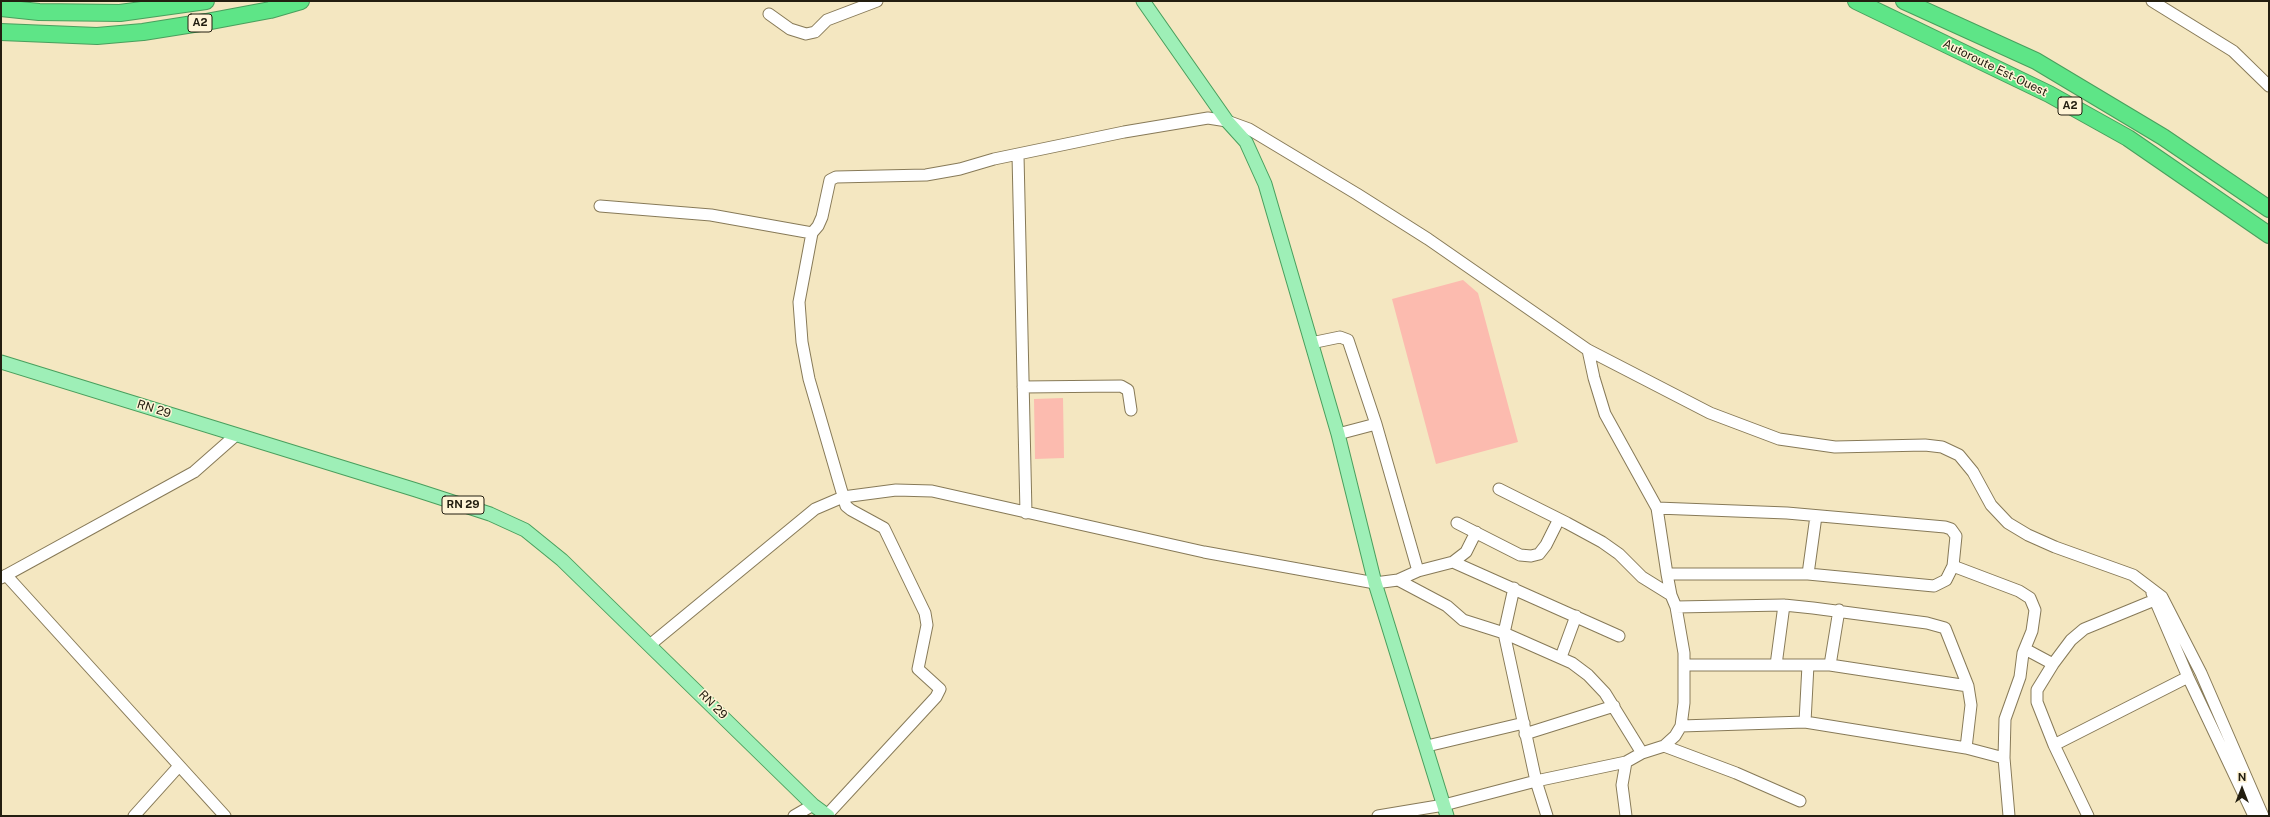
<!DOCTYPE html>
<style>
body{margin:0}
#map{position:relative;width:2270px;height:817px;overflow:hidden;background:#f4e7c1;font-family:"Public Sans",sans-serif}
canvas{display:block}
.frame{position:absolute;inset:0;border:2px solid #231e10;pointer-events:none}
.north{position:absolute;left:2222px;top:769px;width:40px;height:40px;-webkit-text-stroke:3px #fff4d6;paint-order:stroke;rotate:0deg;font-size:11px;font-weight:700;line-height:16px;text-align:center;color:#231e10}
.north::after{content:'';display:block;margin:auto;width:14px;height:18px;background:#231e10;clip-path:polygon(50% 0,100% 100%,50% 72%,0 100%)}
</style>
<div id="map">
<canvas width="2270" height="817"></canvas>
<div class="frame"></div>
<div class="north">N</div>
</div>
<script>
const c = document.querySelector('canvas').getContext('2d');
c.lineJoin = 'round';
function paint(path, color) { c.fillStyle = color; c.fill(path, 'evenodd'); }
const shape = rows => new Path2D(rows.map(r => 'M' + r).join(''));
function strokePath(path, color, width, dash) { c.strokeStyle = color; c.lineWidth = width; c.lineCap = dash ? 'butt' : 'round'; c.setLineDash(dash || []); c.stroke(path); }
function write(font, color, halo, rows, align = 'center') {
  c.font = font + ' "Public Sans",sans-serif'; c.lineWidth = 3; c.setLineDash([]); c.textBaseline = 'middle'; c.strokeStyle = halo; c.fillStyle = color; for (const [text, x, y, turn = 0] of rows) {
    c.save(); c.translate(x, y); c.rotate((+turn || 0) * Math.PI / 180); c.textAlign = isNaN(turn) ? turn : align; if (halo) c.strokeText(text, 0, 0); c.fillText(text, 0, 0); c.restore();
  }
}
paint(shape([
 [1463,280,1478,293,1518,442,1436,464,1392,299],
 [1063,398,1064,458,1035,459,1034,399]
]), '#fcbbaf');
const minor = shape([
 [2152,1,2233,51,2269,86],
 [769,14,790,29,806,34,815,32,827,20,877,1],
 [1018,155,1026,513],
 [600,206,711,215,812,233],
 [1311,343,1340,337,1348,340,1376,424,1418,571],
 [1023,387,1121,386,1128,390,1131,410],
 [1338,434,1376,424],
 [1499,489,1567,523,1602,542,1619,554,1642,577,1671,595],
 [1657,508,1787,513,1945,527,1951,529,1956,536,1953,566,1946,580,1934,586,1808,574,1667,574],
 [1457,523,1520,555,1531,556,1539,554,1546,545,1559,519],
 [1453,562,1466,552,1476,532],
 [1953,566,2019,591,2030,598,2035,610,2032,631,2023,653,2020,677,2005,719,2004,758],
 [1808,574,1816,516],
 [6,575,225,816],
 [1,578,194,472,236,435],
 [1398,580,1447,606,1463,620,1504,633,1572,663,1588,675,1605,693,1642,753],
 [1514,588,1504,633,1536,781,1547,816],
 [2152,593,2188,677,2254,816],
 [1676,607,1784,605,1813,608,1927,623,1945,628,1968,686,1971,705,1966,748],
 [651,644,815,509,843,497,896,490,932,491,1204,552,1375,583,1398,580,1418,571,1453,562,1619,636],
 [2025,649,2053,664],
 [1561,657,1576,616],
 [1684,665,1830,665,1968,686],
 [1776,665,1784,605],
 [1830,665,1839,610],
 [1805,722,1808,665],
 [1681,726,1805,722,1966,748,2004,758,2009,816],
 [1525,734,1614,706],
 [2054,745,2188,677],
 [1427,746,1524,723],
 [1664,746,1736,773,1800,801],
 [1626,762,1622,785,1626,816],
 [827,815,936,697,940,689,918,669,927,625,925,613,884,528,851,510,846,506,809,379,802,342,799,302,812,233,818,226,822,217,830,180,836,177,926,175,960,169,994,159,1124,132,1208,118,1227,121,1249,129,1357,194,1428,239,1588,350,1710,413,1779,439,1835,447,1925,445,1942,447,1959,455,1973,472,1991,505,2008,523,2028,535,2055,547,2133,575,2162,597,2201,673,2263,816],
 [134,816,179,766],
 [794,816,813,805],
 [1378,816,1444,805,1536,781,1626,762,1642,753,1664,746,1675,736,1681,726,1684,703,1684,653,1676,607,1671,595,1667,574,1657,508,1605,414,1594,378,1588,350],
 [2088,816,2054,745,2037,702,2037,690,2053,664,2071,640,2084,629,2162,597]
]);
const major = shape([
 [1143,1,1227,121,1246,142,1265,184,1338,434,1375,583,1447,816],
 [1,362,416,490,490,514,525,530,562,560,813,805,828,816]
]);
const highway = shape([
 [1856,1,2049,94,2128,138,2269,235],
 [1904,1,2036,61,2163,137,2269,209],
 [1,8,39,12,120,13,206,1],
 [1,32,97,36,143,32,206,22,270,10,301,1]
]);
strokePath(minor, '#877a58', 13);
strokePath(major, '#499f5d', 15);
strokePath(highway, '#499f5d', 18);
strokePath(minor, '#fff', 11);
strokePath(major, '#9eefb7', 13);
strokePath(highway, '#5ee587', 16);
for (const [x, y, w] of [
 [200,23,24],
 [2070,106,24],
 [463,505,42]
]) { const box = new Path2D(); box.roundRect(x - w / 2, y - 9, w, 18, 3); c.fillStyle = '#fff4d6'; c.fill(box); strokePath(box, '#231e10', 1); }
write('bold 11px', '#231e10', null, [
 ["A2",200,23],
 ["A2",2070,106],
 ["RN 29",463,505]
]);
write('12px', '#231e10', '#fff4d6', [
 ["Autoroute Est-Ouest",1995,68,26],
 ["RN 29",154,409,17],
 ["RN 29",713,705,45]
]);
</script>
